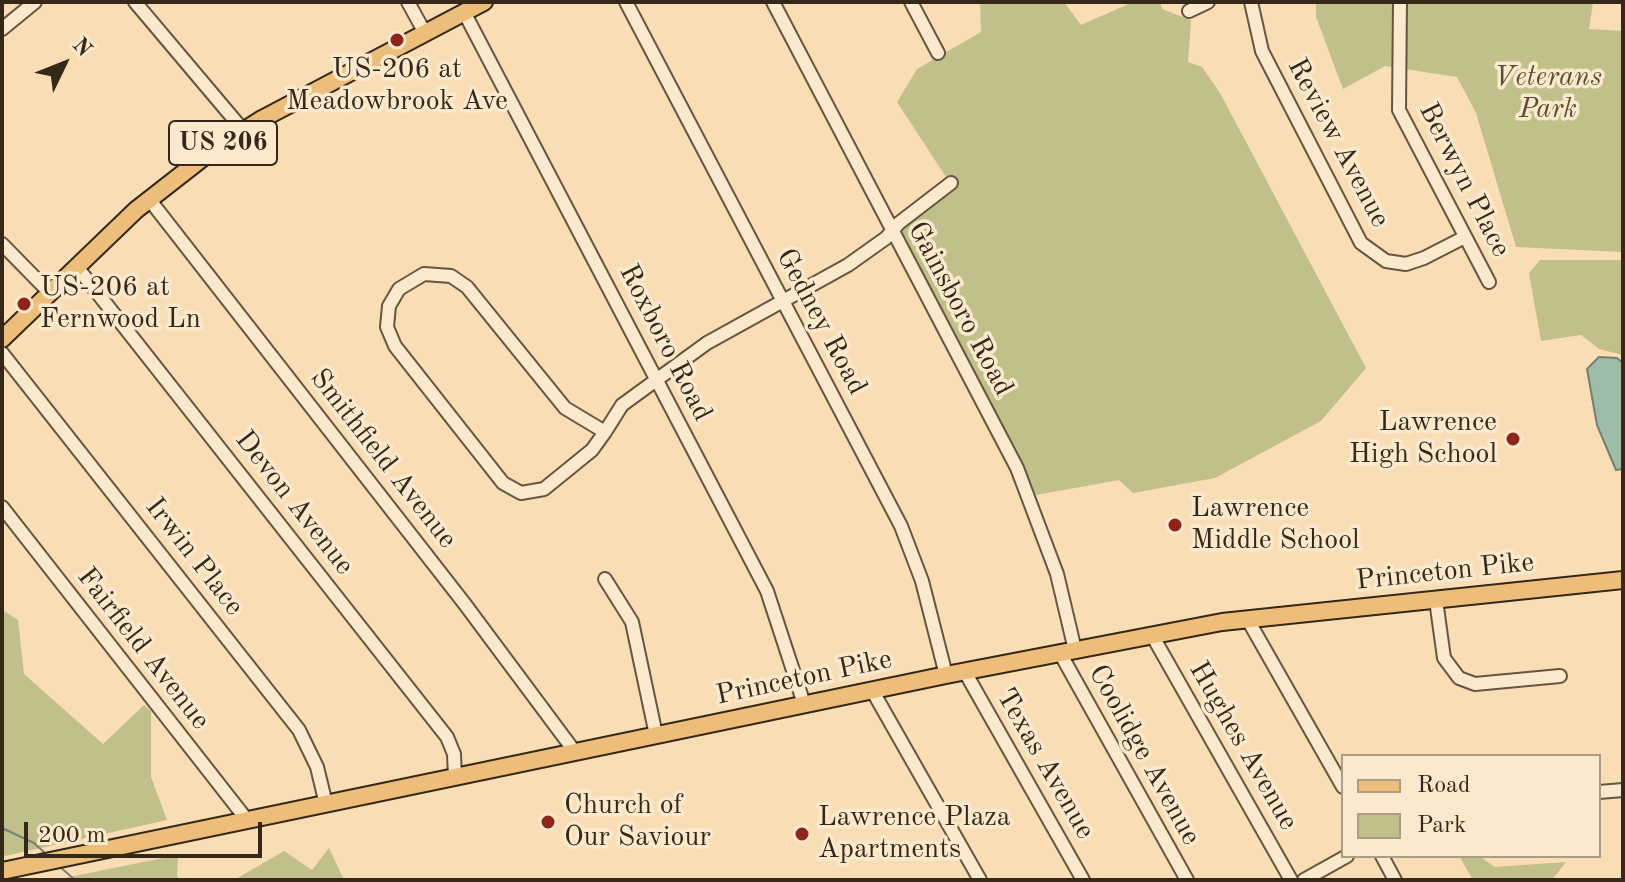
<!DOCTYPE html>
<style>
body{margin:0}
#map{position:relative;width:1625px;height:882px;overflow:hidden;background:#f9ddb4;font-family:"Old Standard TT",serif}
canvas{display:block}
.frame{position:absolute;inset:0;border:4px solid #352818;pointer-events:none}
.legend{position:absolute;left:1341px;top:754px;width:260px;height:104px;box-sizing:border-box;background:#fbe9ce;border:2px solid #ac9c85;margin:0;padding:10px 14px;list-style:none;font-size:24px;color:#352818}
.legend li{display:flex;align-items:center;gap:16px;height:40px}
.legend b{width:40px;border:2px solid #ac9c85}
.north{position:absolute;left:24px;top:24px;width:80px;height:80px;-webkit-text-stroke:6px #fbe9ce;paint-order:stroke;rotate:47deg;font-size:22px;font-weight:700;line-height:32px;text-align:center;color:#352818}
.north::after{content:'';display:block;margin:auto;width:28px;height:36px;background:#352818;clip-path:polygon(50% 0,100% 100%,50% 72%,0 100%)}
.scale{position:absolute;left:24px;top:822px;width:238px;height:36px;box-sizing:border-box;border:4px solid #352818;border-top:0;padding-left:10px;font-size:24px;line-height:28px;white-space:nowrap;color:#352818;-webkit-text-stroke:6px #fbe9ce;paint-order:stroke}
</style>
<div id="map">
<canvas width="1625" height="882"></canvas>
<div class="frame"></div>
<ul class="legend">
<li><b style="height:10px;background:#ecbe7a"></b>Road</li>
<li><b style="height:22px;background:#c1c08a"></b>Park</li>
</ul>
<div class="north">N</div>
<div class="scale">200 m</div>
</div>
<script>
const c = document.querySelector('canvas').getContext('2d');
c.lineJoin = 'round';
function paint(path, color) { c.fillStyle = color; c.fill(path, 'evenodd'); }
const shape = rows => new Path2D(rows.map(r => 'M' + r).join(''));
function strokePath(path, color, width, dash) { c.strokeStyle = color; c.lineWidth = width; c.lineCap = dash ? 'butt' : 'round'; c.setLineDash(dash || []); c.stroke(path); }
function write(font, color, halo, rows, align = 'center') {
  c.font = font + ' "Old Standard TT",serif'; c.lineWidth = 7; c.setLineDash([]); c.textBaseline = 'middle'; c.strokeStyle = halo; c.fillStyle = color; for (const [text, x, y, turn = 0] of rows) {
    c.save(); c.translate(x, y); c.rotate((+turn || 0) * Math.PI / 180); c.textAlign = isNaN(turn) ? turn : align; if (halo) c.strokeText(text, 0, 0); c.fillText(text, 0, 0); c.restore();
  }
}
paint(shape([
 [980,2,1064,2,1081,25,1133,2,1160,2,1162,9,1191,20,1188,62,1202,67,1220,93,1366,368,1321,421,1215,478,1133,493,1119,480,1025,497,887,228,946,177,897,102,917,69,981,32],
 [1316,2,1593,2,1589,29,1623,31,1623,252,1516,247,1476,113,1457,77,1385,66,1343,89,1316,17],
 [1540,260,1623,260,1623,355,1599,349,1581,335,1541,341,1529,273],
 [2,610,18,620,24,674,103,744,144,705,151,711,151,777,167,820,5,856,2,853],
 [329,848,344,880,234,880,284,851,312,870],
 [178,855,177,877,184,880,54,880],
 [1459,856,1479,856,1495,867,1566,862,1552,880,1473,880]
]), '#c1c08a');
const water = shape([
 [1599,357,1617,358,1623,363,1623,469,1616,470,1597,425,1587,369,1599,357]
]);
paint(water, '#9ebcaa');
strokePath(water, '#748170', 2);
strokePath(shape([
 [2,828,34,843,45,853],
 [59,866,75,880]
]), '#748170', 2);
const minor = shape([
 [135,2,243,130],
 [408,2,425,33],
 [626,2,901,526,922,581,946,675],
 [773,2,1017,468,1057,574,1075,650],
 [911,2,938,53],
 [1251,2,1262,51,1361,243,1386,261,1406,264,1424,258,1465,237],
 [1400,2,1399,110,1489,282],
 [1189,11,1208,2],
 [464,12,767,591,804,704],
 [2,29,35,2],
 [149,199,464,603,575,752],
 [2,244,50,293],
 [77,267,447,737,454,754,455,777],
 [424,274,451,276,467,287,565,408,605,432,592,450,544,489,521,493,503,483,395,346,387,327,389,306,399,289,424,274],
 [2,353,299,730,317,767,326,804],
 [605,432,622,405,707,343,848,265,886,238,899,223,951,183],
 [2,507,247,820],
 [605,579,632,622,656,735],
 [1436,600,1444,658,1459,678,1475,684,1560,676],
 [1248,620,1343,787],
 [1152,635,1291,880],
 [1060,653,1187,880],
 [965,672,1083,880],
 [872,690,980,880],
 [1599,792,1623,790],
 [1382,856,1395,880],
 [1304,880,1347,856]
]);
const major = shape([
 [2,339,136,210,209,153,262,119,484,2],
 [2,871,946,675,1222,622,1623,580]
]);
strokePath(minor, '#66553f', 16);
strokePath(major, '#352818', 20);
strokePath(minor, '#fbe9ce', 12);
strokePath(major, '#ecbe7a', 16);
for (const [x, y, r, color] of [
 [397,40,8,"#8f2418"],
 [24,304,8,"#8f2418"],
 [1513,439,8,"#8f2418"],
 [1175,525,8,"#8f2418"],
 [548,822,8,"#8f2418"],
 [802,834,8,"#8f2418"]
]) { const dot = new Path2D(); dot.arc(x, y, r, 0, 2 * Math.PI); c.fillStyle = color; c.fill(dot); strokePath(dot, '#fbe9ce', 3); }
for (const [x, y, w] of [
 [223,143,108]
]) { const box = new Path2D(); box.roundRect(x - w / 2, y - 22, w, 44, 6); c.fillStyle = '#fbe9ce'; c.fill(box); strokePath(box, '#352818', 2); }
write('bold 26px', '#352818', null, [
 ["US 206",223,143]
]);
write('28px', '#352818', '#fbe9ce', [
 ["US-206 at",397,70,"center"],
 ["Meadowbrook Ave",397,102,"center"],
 ["US-206 at",40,288],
 ["Fernwood Ln",40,320],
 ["Lawrence",1497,423,"right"],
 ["High School",1497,455,"right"],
 ["Lawrence",1191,509],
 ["Middle School",1191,541],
 ["Church of",564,806],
 ["Our Saviour",564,838],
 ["Lawrence Plaza",818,818],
 ["Apartments",818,850]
], 'left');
write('italic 28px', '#584e34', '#fbe9ce', [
 ["Veterans",1548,78],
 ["Park",1548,110]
]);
write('28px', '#352818', '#fbe9ce', [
 ["Review Avenue",1338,143,62],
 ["Berwyn Place",1464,180,63],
 ["Gainsboro Road",960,309,62],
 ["Gedney Road",821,322,62],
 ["Roxboro Road",665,343,63],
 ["Smithfield Avenue",383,459,52],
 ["Devon Avenue",294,503,52],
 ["Irwin Place",194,557,52],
 ["Princeton Pike",1445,572,-6],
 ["Fairfield Avenue",143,649,52],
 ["Princeton Pike",804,678,-12],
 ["Hughes Avenue",1243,746,60],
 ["Coolidge Avenue",1144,755,61],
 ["Texas Avenue",1045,764,60]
]);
</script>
